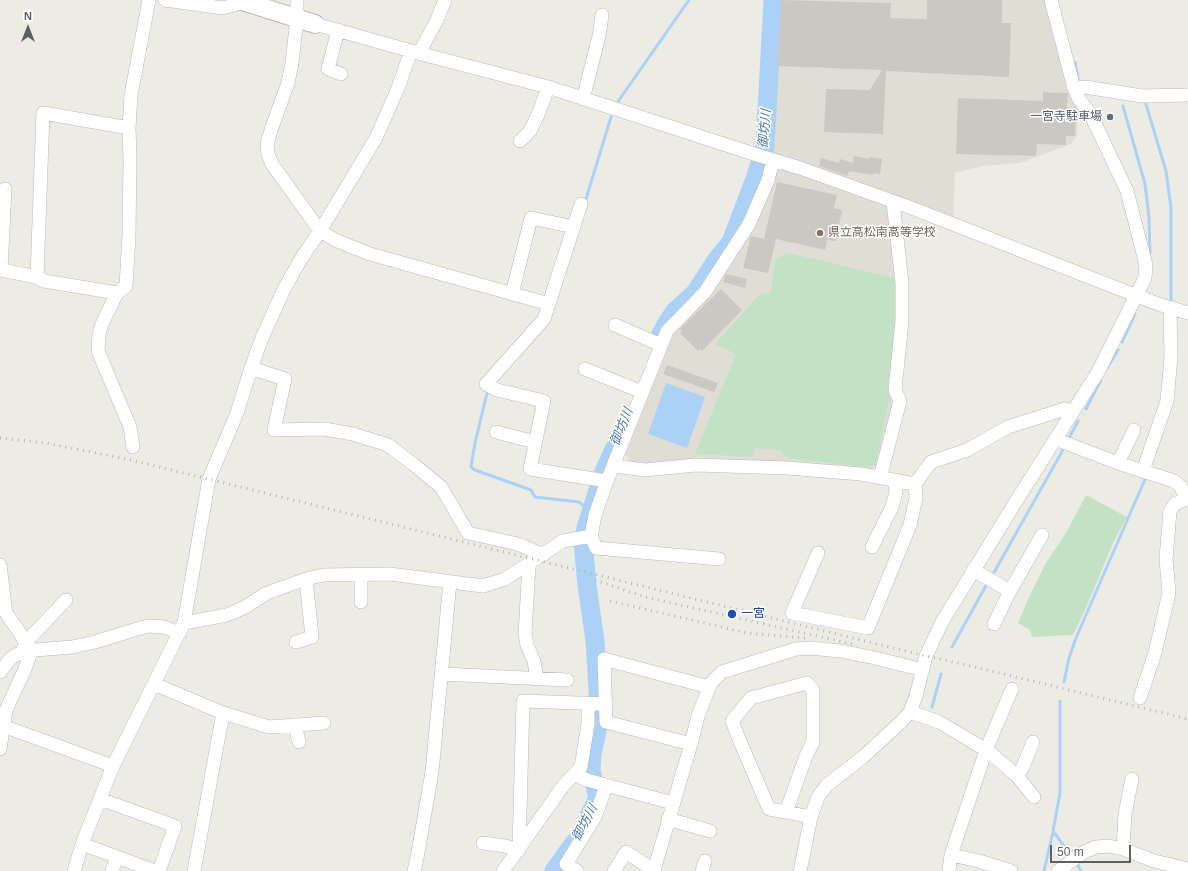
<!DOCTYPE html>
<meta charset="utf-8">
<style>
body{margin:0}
#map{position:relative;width:1188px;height:871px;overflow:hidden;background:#edece4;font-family:Arial,sans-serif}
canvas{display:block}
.north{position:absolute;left:8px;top:8px;width:40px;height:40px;-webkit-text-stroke:3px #fff;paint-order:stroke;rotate:0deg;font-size:11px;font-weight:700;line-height:16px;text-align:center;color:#5c5f63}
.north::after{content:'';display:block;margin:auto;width:14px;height:18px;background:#5c5f63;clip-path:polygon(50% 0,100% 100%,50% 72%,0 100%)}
.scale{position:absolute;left:1050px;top:845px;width:81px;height:18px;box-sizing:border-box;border:2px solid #5c5f63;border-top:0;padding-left:5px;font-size:12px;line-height:14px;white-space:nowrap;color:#5c5f63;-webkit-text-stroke:3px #fff;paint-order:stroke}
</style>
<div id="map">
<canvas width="1188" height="871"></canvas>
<div class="north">N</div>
<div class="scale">50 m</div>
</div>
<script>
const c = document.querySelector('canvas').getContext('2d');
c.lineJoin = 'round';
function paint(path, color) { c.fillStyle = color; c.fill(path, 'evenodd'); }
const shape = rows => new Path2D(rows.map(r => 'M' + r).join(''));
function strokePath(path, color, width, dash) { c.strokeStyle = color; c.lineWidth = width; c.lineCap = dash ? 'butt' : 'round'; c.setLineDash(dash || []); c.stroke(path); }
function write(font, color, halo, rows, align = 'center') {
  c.font = font + ' Arial,"Noto Sans JP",sans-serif'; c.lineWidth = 3; c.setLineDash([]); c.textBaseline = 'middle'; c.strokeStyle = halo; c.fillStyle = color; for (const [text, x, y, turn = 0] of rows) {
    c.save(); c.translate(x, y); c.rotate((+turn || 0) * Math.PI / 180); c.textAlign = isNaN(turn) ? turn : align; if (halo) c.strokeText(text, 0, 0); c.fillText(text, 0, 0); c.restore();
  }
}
paint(shape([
 [775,0,1047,0,1079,107,1077,135,1071,144,1020,163,983,166,955,173,953,219,888,196,899,291,893,387,893,411,879,465,869,470,705,458,662,463,633,464,625,455,669,333,752,227,772,155]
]), '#e0ddd5');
paint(shape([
 [788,253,895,278,895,324,887,394,890,396,876,463,866,467,787,458,780,450,755,448,753,457,695,454,736,354,715,344,761,293,770,294,776,259],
 [1086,495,1127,517,1114,541,1085,610,1073,635,1032,637,1030,630,1018,623,1030,595,1046,563,1066,533]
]), '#c3e2c5');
paint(shape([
 [666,383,705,397,687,448,648,434]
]), '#abd2f6');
strokePath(shape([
 [1075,62,1078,79],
 [1143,101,1145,101,1166,171,1171,208,1171,302],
 [617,103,689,0],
 [1123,106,1145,184,1149,217,1150,253],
 [586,199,611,117],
 [1122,342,1135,314],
 [1107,368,1118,350],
 [488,389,475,443,471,467,475,470,531,490,535,497,579,502,591,512],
 [1086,409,1101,380],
 [1068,440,1078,421],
 [992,576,1064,448],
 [952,647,988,582],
 [1064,682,1069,658,1076,638,1146,477],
 [1060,701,1060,793,1053,831,1072,857],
 [932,707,941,674],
 [1076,862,1081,871],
 [1044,871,1053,832]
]), '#abd2f6', 3);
strokePath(shape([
 [658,340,667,323,675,311,695,293,718,258,731,242,756,176,765,147,773,0],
 [589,816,598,798,591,770,592,754,598,727,598,690,595,641,587,585,583,543,586,528,603,474,614,449],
 [554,871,574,843]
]), '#abd2f6', 19);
paint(shape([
 [781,0,891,3,890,18,927,19,927,0,1002,0,1002,23,1011,23,1009,77,886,71,883,134,824,132,826,89,870,90,882,70,777,66],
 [1043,92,1068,93,1067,108,1076,109,1075,136,1066,136,1066,145,1037,144,1036,156,956,154,958,98,1043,101],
 [854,156,869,159,869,157,882,159,880,174,874,173,873,175,849,171,847,176,819,166,821,158,839,163,840,159,853,163],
 [777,182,837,195,834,208,842,210,836,241,827,240,825,250,776,239,768,273,743,268,751,236,764,239],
 [726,274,747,279,745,288,723,282],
 [721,289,742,310,702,351,700,349,698,351,680,333,682,331,680,329],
 [667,365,718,383,714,392,663,374]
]), '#cbc8c3');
const street = shape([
 [165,0,223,8,244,2],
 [297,0,297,18,292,63,288,83,271,130,267,144,268,154,272,164,320,231,335,240,370,254,549,304],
 [315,24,422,54,548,87,754,154,800,168,909,207,1158,304,1188,313],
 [338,30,328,69,341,74],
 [419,53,437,20,445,0],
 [1074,88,1085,87,1142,96,1188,95],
 [583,99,599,36,602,15],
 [520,141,530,131,538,115,548,87],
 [5,189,1,270,37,277,44,281,117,293],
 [581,204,544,319,486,384,497,390,544,401,530,469,607,481],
 [37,277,43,113,129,128],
 [512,294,531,218,574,227],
 [615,325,661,345],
 [251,368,285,379,274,430,324,429,353,434,388,445,413,464,441,487,468,533,518,544,543,555],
 [585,369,642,392],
 [496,432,535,442],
 [1055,439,1118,463,1174,481,1181,487,1186,499,1188,499],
 [133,447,130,427,98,351,99,334,102,324,117,293,126,286,129,235,130,160,129,128,131,95,149,0],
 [1118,463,1134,430],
 [614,466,645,470,696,465,787,468,861,474,915,484,931,462,967,450,1008,427,1065,409,1072,413],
 [1143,471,1167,401,1171,357,1170,308],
 [880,478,900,401,895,390,902,321,902,283,893,202],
 [872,547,892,507,896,492,895,481],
 [818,553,792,613,868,628,910,525,916,498,915,484],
 [719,559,596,548,591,536,595,515,607,481,667,331,705,292,749,224,768,180,773,160],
 [529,564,525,634,527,645,534,661,537,679],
 [0,565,6,613,20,633,25,643],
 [973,570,1010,591],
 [361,575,361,602],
 [184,623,227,615,245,607,267,593,306,579,323,575,390,574,483,586,505,579,563,541,591,536],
 [994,624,1010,591,1042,535],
 [296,642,312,637,306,579],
 [23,651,25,643,66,600],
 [0,672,11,658,23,651,72,647,95,642,137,629,148,626,164,627,180,633],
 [442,674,567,680],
 [154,684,223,713,269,727,324,723],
 [1140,698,1155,653,1169,593,1166,559,1170,511,1175,504,1186,499],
 [910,712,939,722,988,751,1017,776,1034,797],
 [295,725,299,742],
 [3,726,113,766],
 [691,744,606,722,604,659,709,687],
 [0,749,6,710,25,669,32,649],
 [574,774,587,780,673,803],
 [1017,776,1023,767,1033,742],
 [100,799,175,826,159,871],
 [786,812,806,756,813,742,813,690,807,683,751,698,732,721,739,739,769,809,786,812,811,817],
 [668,819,710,831],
 [483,843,505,846,519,850,523,701,606,704],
 [82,844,155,871],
 [1123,849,1125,814,1132,779],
 [951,855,979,861,1011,871],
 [654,870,691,744,698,716,711,683,722,672,796,649,809,648,841,651,875,658,923,670],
 [74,871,82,844,113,766,184,623,209,479,237,413,251,368,262,338,284,289,301,259,320,231,376,138,398,88,411,51],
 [112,871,117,857],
 [194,871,223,713],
 [414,871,417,858,432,772,450,582],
 [503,871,563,786,581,767,588,724,588,704],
 [577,871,566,864,595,817,606,786],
 [614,871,626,852,655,871],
 [702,871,705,861],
 [800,871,811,817,818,797,827,785,863,757,901,722,910,712,916,696,926,656,942,622,1015,503,1098,372,1145,278,1146,265,1144,257,1127,191,1090,113,1079,99,1074,88,1051,0],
 [949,871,951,855,986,750,1012,689],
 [1058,871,1084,852,1096,847,1109,846,1123,849,1154,861,1188,869]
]);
const secondary = shape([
 [239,0,315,24]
]);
strokePath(street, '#b6b9bd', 14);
strokePath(secondary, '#b6b8bd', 20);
strokePath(street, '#fff', 13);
strokePath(secondary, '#fff', 18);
strokePath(shape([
 [0,438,46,443,131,460,926,656,975,667,1188,719],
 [595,580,645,597,857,645],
 [610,601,747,633,805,638]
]), '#b4b5b5', 3, [1, 5]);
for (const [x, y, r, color] of [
 [1110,117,4,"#5c6f8a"],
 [820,233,4,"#8d6e63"],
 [732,614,5,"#1a4fb4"]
]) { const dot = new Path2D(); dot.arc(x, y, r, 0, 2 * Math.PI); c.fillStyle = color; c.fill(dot); strokePath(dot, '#fff', 1.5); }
write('12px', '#4e5e75', '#fff', [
 ["一宮寺駐車場",1102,117]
], 'right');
write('12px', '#785e54', '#fff', [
 ["県立高松南高等学校",828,233]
], 'left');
write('12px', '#164399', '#fff', [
 ["一宮",741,614]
], 'left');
write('italic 13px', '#4d78af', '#fff', [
 ["御坊川",765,129,-85],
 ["御坊川",622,427,-68],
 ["御坊川",585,823,-62]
]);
</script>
